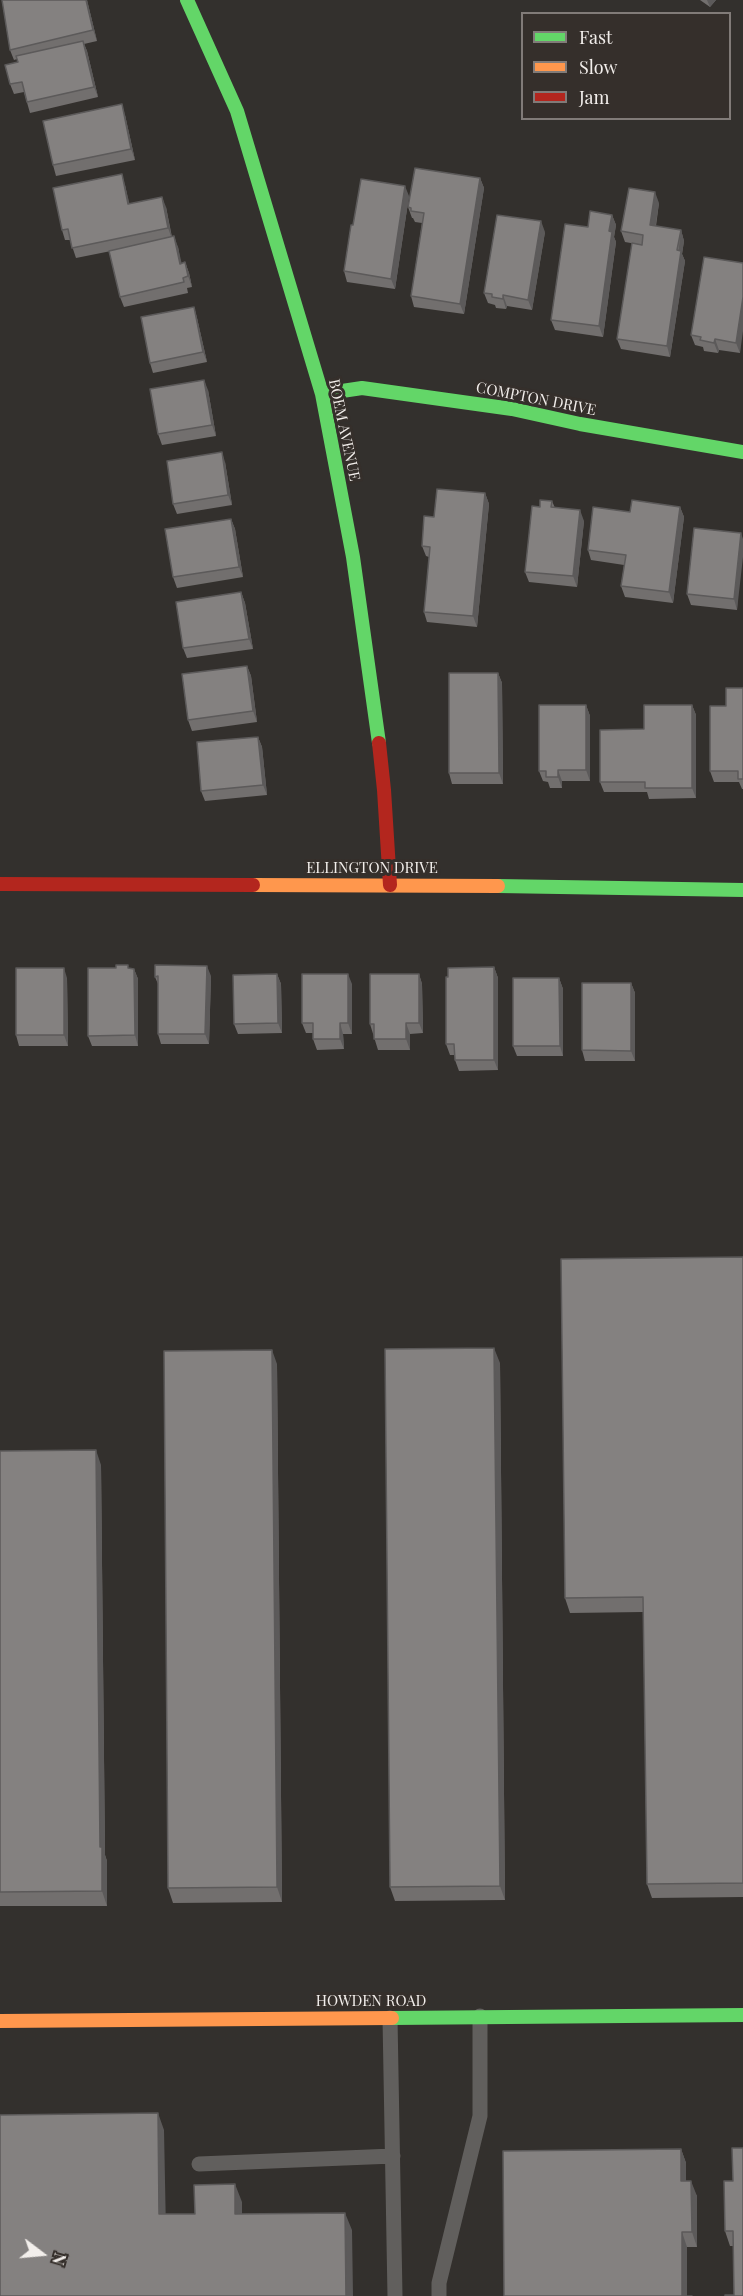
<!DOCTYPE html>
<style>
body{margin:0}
#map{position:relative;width:743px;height:2296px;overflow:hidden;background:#33302d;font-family:"Playfair Display",serif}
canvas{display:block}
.legend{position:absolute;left:521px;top:12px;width:210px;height:108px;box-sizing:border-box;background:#352f2b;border:2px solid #817b78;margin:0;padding:8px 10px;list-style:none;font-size:18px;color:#f2eeeb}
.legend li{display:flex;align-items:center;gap:12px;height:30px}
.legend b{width:30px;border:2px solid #817b78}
.north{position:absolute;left:12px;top:2224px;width:60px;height:60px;-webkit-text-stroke:4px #352f2b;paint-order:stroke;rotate:106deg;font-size:16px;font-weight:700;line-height:24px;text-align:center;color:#f2eeeb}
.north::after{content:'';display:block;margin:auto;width:21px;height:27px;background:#f2eeeb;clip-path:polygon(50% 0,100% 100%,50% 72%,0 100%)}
</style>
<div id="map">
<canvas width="743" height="2296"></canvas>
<ul class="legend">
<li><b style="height:8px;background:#63d668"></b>Fast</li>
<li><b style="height:8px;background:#ff974d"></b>Slow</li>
<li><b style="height:8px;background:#b3261e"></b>Jam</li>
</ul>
<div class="north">N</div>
</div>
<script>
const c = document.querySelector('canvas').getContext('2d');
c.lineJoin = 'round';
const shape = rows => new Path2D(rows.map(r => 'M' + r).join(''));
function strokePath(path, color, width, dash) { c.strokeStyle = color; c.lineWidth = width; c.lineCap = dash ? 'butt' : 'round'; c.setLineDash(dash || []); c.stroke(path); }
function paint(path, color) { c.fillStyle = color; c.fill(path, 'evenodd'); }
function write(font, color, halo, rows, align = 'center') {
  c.font = font + ' "Playfair Display",serif'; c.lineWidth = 6; c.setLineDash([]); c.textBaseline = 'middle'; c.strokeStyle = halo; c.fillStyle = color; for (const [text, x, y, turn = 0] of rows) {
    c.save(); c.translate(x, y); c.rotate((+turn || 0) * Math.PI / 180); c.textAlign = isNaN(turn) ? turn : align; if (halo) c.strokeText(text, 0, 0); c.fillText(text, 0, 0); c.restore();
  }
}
strokePath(shape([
 [390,2018,395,2296],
 [199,2164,393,2156],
 [439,2296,439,2283,480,2116,480,2016]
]), '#615f5d', 15);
strokePath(shape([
 [187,0,237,111,322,394,353,557,379,743],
 [322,394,362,388,512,409,580,424,743,452],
 [498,886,743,890],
 [392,2018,743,2015]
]), '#63d668', 14);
strokePath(shape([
 [253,885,498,886],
 [0,2021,392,2018]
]), '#ff974d', 14);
strokePath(shape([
 [379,743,384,790,390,885],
 [0,884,253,885]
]), '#b3261e', 14);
paint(shape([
 [2,0,87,0,97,41,84,44,87,51,98,97,30,113,24,92,14,94,10,84,18,62,17,59,14,60,10,50],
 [700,0,716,0,710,7],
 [125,115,135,160,56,176,53,165],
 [480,178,484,188,464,314,414,307,411,296,422,223,415,222,413,218,412,218,408,207],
 [125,185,129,204,166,207,172,237,178,247,181,264,185,262,189,273,192,287,187,288,188,293,124,307,120,297,111,251,76,258,70,240,65,240,62,230],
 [409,196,395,289,347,282,344,271],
 [659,203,656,226,681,230,684,241,682,254,685,261,670,357,621,349,617,339,642,245,625,242,621,231],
 [612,215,616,225,614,237,616,242,603,337,555,330,551,320,588,227],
 [545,232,532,310,507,306,506,309,496,308,495,305,488,303,484,293],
 [743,263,740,353,719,350,718,353,704,351,703,347,695,345,691,335],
 [194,307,197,318,207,362,153,373,150,363],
 [208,390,216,436,162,445,158,434],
 [225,462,232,505,177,514,173,504],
 [485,493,489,504,477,627,427,622,424,612,429,557,426,556,422,546,434,517],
 [552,501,555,508,584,521,577,587,529,582,525,572,540,507],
 [680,507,684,517,673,603,625,597,621,586,624,565,591,560,588,550,630,512],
 [231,519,235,529,243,577,177,588,173,577],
 [741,533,737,610,691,605,687,594],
 [241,592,245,603,253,649,187,658,183,648],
 [247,666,251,676,257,722,192,731,188,720],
 [498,673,502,683,503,784,452,784,449,773],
 [743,688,743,789,742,789,739,782,714,782,710,771,726,706],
 [586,705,590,716,590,781,562,781,562,788,550,788,548,782,543,781,539,771],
 [692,705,696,715,696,798,649,799,647,792,604,792,600,782,644,729],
 [258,737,262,747,267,795,205,801,201,791],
 [494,967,498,978,498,1070,459,1071,455,1060,455,1055,450,1055,446,1044,448,977],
 [116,968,134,969,138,979,138,1046,92,1046,88,1036],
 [277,974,281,984,282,1033,238,1034,234,1024],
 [419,974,422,984,423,1033,410,1034,410,1050,378,1050,370,1024],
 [211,976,209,1044,161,1044,158,1034,158,984,155,977],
 [67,978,68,1046,19,1046,16,1035],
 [559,978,563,989,563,1056,517,1056,513,1046],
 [631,983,635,993,635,1061,585,1061,582,1050],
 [352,984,352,1034,343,1034,344,1049,317,1050,313,1039,313,1033,306,1033,302,1023],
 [743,1257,743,1897,652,1898,647,1884,643,1612,570,1613,565,1598],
 [500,1363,505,1900,395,1901,390,1887],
 [277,1364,282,1902,173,1903,168,1888],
 [0,1451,101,1465,105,1855,107,1861,107,1906,0,1906],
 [681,2149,686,2163,686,2181,697,2196,697,2247,687,2247,687,2296,504,2296],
 [733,2181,734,2295,733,2246,730,2246,725,2231]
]), '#726f6e');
paint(shape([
 [86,0,87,0,97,41,93,30],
 [707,0,716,0,710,7],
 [83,41,87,51,98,97,94,87],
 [122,104,125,115,135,160,131,149],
 [122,174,125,185,132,214,128,204],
 [480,178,484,188,464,314,460,304],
 [405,186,409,196,395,289,391,279],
 [655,192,659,203,654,236,650,225],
 [162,197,166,207,172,239,168,228],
 [612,215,616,225,614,237,616,242,603,337,599,326,609,231],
 [541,221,545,232,532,310,528,300],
 [681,230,684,241,682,254,685,261,670,357,667,346],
 [174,236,178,247,184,274,180,264],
 [185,262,189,273,192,287,188,276],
 [503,295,507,306,506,309,503,299],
 [743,297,743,331,740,353,736,343],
 [194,307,197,318,207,362,203,352],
 [715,339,719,350,718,353,714,343],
 [204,380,208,390,216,436,212,425],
 [222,452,225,462,232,505,228,495],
 [485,493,489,504,477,627,473,616],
 [680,507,684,517,673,603,669,592],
 [580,510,584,521,577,587,573,576],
 [231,519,235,529,243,577,239,567],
 [741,533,743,539,743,557,737,610,734,599],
 [241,592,245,603,253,649,249,639],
 [247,666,251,676,257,722,253,711],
 [498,673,502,683,503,784,499,773],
 [586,705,590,716,590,781,586,770],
 [692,705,696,715,696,798,692,788],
 [258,737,262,747,267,795,263,785],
 [558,770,562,781,562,788,558,777],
 [207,966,211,976,209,1044,205,1034],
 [494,967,498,978,498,1070,494,1060],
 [64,968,67,978,68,1046,64,1035],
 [134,969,138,979,138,1046,135,1035],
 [277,974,281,984,282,1033,278,1023],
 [348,974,352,984,352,1034,348,1023],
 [419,974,422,984,423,1033,419,1023],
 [559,978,563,989,563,1056,560,1046],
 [631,983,635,993,635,1061,631,1051],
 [340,1023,343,1034,344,1049,340,1039],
 [406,1023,410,1034,410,1050,406,1039],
 [494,1348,500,1363,505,1900,500,1886],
 [272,1350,277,1364,282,1902,277,1887],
 [96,1450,101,1465,105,1855,107,1861,107,1906,102,1891,100,1847],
 [158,2113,164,2130,166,2232,159,2214],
 [681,2149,686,2163,686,2196,681,2181],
 [691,2181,697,2196,697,2247,692,2232],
 [235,2184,242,2202,242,2231,235,2214],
 [345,2213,352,2230,353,2296,346,2296],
 [682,2232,687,2247,687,2296,682,2296]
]), '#5c5a5a');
const building = shape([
 [2,0,86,0,93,30,10,50,2,0],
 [83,41,94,87,27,102,22,82,10,84,5,65,18,62,16,56,83,41],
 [122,104,131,149,53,165,43,121,122,104],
 [415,168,480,178,460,304,411,296,424,213,411,211,411,208,408,207,415,168],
 [122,174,128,204,162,197,168,228,72,248,68,229,62,230,53,188,122,174],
 [361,179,405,186,391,279,344,271,351,225,353,225,361,179],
 [629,188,655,192,650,225,681,230,677,250,681,251,667,346,617,339,632,243,642,245,643,235,621,231,629,188],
 [590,211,612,215,609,231,612,232,599,326,551,320,565,224,588,227,590,211],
 [497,215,541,221,528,300,503,295,503,299,492,297,492,294,484,293,497,215],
 [174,236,180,264,185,262,188,276,183,278,184,282,120,297,109,251,174,236],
 [704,257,743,263,743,297,736,343,715,339,714,343,700,340,701,337,691,335,704,257],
 [194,307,203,352,150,363,141,317,194,307],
 [204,380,212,425,158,434,150,389,204,380],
 [222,452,228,495,173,504,167,461,222,452],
 [437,489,485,493,473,616,424,612,430,547,422,546,424,516,434,517,437,489],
 [540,500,552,501,551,507,580,510,573,576,525,572,532,506,540,507,540,500],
 [632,500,680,507,669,592,621,586,626,555,588,550,593,507,630,512,632,500],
 [231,519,239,567,173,577,165,529,231,519],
 [694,528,741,533,734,599,687,594,694,528],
 [241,592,249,639,183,648,176,602,241,592],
 [247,666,253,711,188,720,182,674,247,666],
 [449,673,498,673,499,773,449,773,449,673],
 [726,688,743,688,743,779,738,779,738,771,710,771,710,706,726,706,726,688],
 [539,705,586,705,586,770,558,770,558,777,546,777,546,771,539,771,539,705],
 [644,705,692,705,692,788,645,788,645,782,600,782,600,730,644,729,644,705],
 [258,737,263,785,201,791,197,742,258,737],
 [116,965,128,965,128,968,134,969,135,1035,88,1036,88,968,116,968,116,965],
 [155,965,207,966,205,1034,158,1034,158,976,155,977,155,965],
 [494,967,494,1060,455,1060,454,1044,446,1044,446,977,448,977,448,968,494,967],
 [16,968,64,968,64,1035,16,1035,16,968],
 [277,974,278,1023,234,1024,233,975,277,974],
 [302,974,348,974,348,1023,340,1023,340,1039,313,1039,313,1023,302,1023,302,974],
 [370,974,419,974,419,1023,406,1023,406,1039,374,1039,374,1024,370,1024,370,974],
 [513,978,559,978,560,1046,513,1046,513,978],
 [582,983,631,983,631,1051,582,1050,582,983],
 [743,1257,743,1883,647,1884,643,1597,565,1598,561,1259,743,1257],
 [494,1348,500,1886,390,1887,385,1349,494,1348],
 [272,1350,277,1887,168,1888,164,1351,272,1350],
 [96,1450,100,1847,102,1847,102,1891,0,1892,0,1451,96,1450],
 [158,2113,159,2214,195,2214,194,2185,235,2184,235,2214,345,2213,346,2296,0,2296,0,2115,158,2113],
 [732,2148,743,2148,743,2296,725,2296,725,2295,734,2295,733,2231,725,2231,724,2181,733,2181,732,2148],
 [681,2149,681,2181,691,2181,692,2232,682,2232,682,2296,692,2296,504,2296,503,2151,681,2149]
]);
paint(building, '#848180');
strokePath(building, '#5c5a5a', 1.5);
write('15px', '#f2eeeb', '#352f2b', [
 ["COMPTON DRIVE",536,399,11],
 ["BOEM AVENUE",344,430,78],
 ["ELLINGTON DRIVE",372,868],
 ["HOWDEN ROAD",371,2001]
]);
</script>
